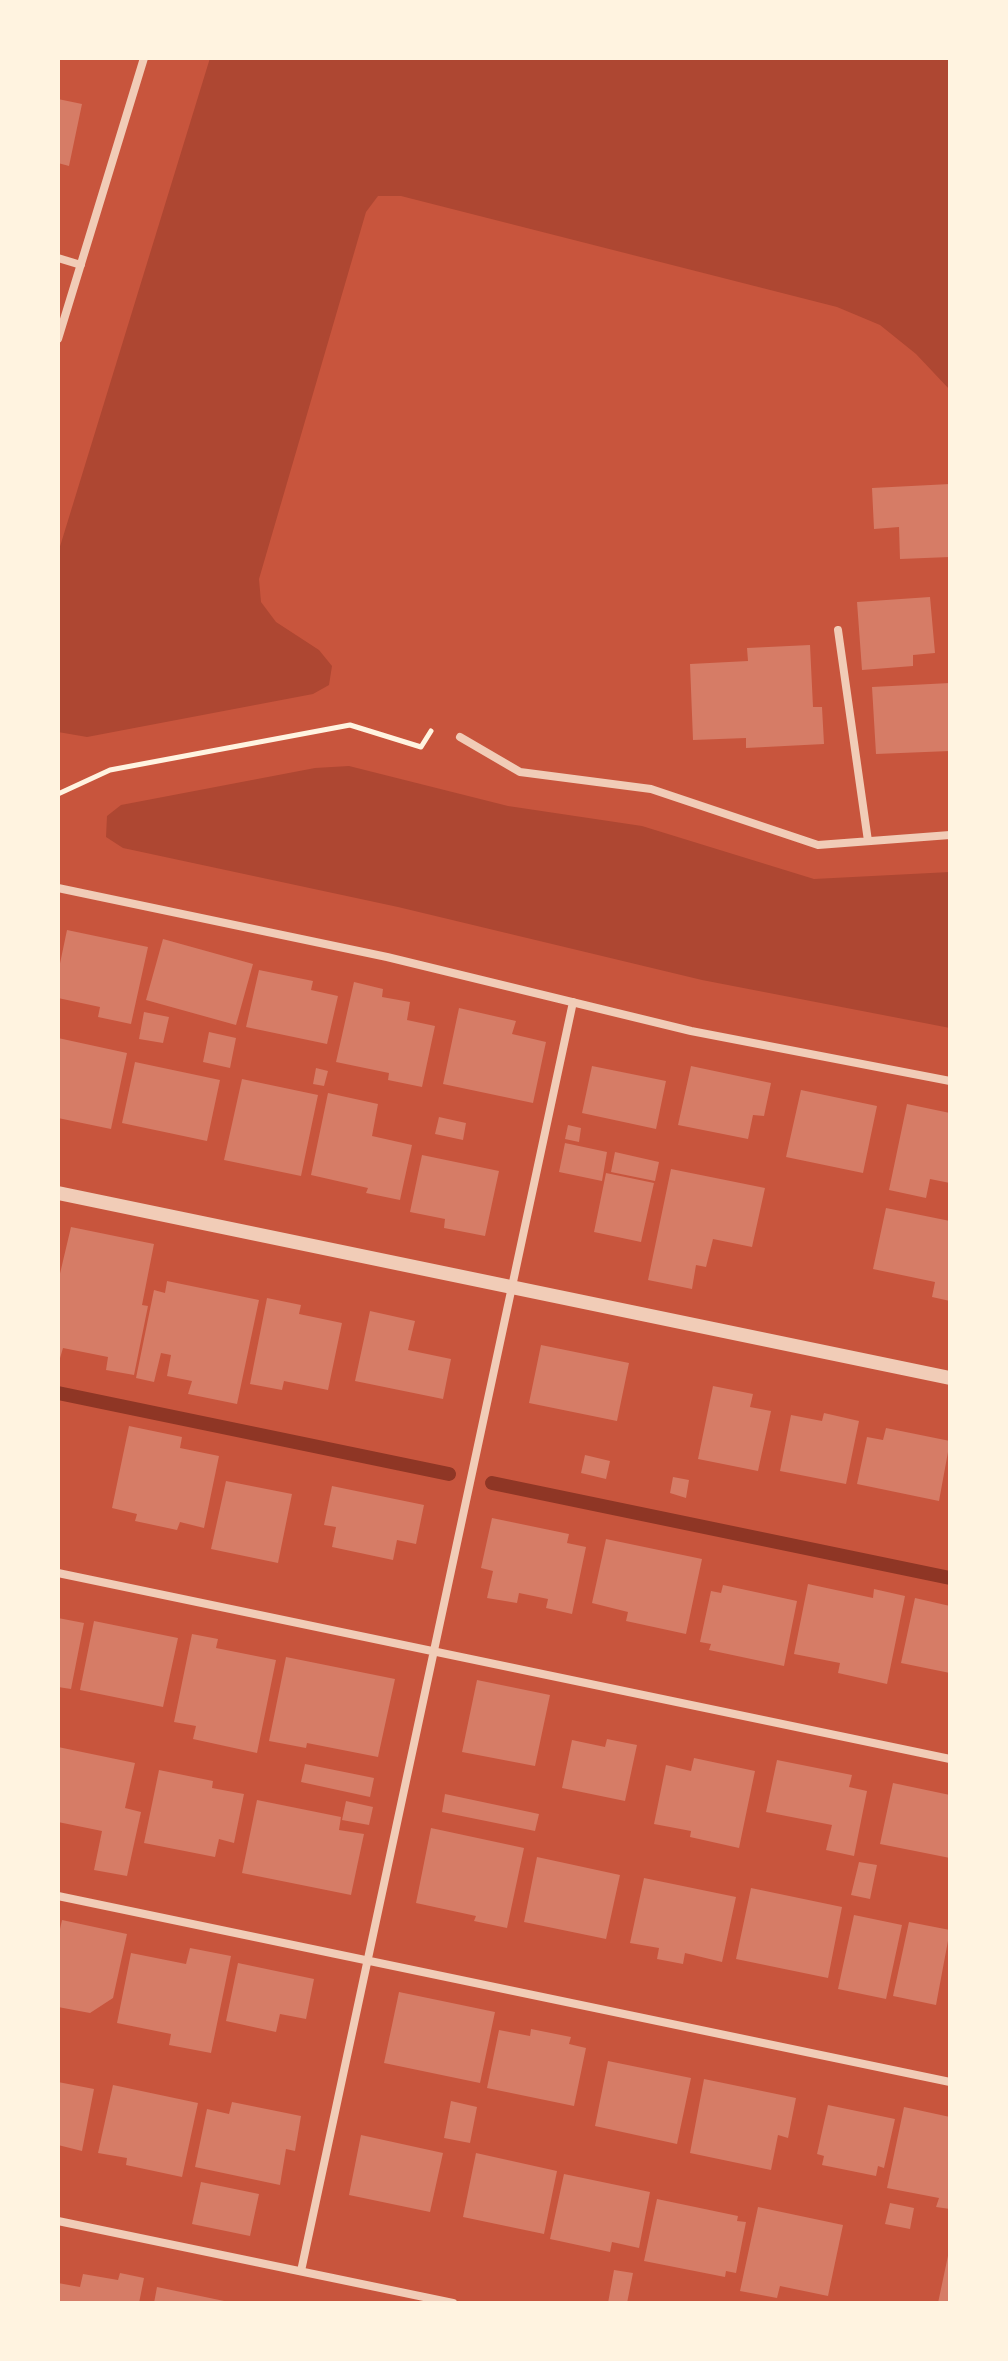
<!DOCTYPE html>
<style>
body{margin:0}
#map{position:relative;width:1008px;height:2361px;overflow:hidden;background:#c8553d;font-family:"Varela Round",sans-serif}
canvas{display:block}
.frame{position:absolute;inset:0;border:60px solid #fff3e0;pointer-events:none}
</style>
<div id="map">
<canvas width="1008" height="2361"></canvas>
<div class="frame"></div>
</div>
<script>
const c = document.querySelector('canvas').getContext('2d');
c.lineJoin = 'round';
function paint(path, color) { c.fillStyle = color; c.fill(path, 'evenodd'); }
const shape = rows => new Path2D(rows.map(r => 'M' + r).join(''));
function strokePath(path, color, width, dash) { c.strokeStyle = color; c.lineWidth = width; c.lineCap = dash ? 'butt' : 'round'; c.setLineDash(dash || []); c.stroke(path); }
paint(shape([
 [210,58,950,58,950,390,916,354,880,325,837,307,401,196,378,196,366,212,259,579,261,602,276,622,319,650,332,666,329,685,313,694,87,737,58,732,58,553],
 [349,766,508,806,642,826,814,879,950,872,950,1028,702,980,398,907,123,848,106,837,107,816,121,805,315,768]
]), '#ae4732');
strokePath(shape([
 [58,1393,449,1474],
 [492,1483,950,1578]
]), '#8f3625', 14);
paint(shape([
 [58,99,82,104,69,166,58,163],
 [950,484,950,557,900,559,899,527,874,529,872,488],
 [930,597,935,653,913,655,913,666,862,670,857,602],
 [810,645,813,707,822,707,824,744,746,748,746,738,693,740,690,664,748,661,747,648],
 [950,683,950,751,876,754,872,687],
 [67,930,148,947,131,1024,98,1017,100,1007,58,998,58,973],
 [163,939,253,964,236,1025,146,1000],
 [259,970,313,981,311,990,338,996,327,1044,246,1027],
 [354,982,383,989,382,997,410,1002,407,1020,435,1026,422,1087,388,1080,389,1073,336,1062],
 [459,1008,516,1021,512,1034,546,1042,533,1103,443,1084],
 [144,1012,169,1017,163,1043,139,1039],
 [209,1032,236,1038,230,1068,203,1062],
 [58,1038,127,1053,111,1129,58,1118],
 [135,1062,220,1080,207,1141,122,1123],
 [592,1066,666,1081,656,1129,582,1113],
 [691,1066,771,1083,764,1116,753,1115,748,1139,678,1125],
 [316,1068,328,1071,324,1086,313,1084],
 [242,1079,318,1095,301,1176,224,1160],
 [801,1090,877,1106,863,1173,786,1157],
 [328,1093,378,1104,372,1136,412,1145,400,1200,366,1193,368,1188,311,1175],
 [907,1104,950,1113,950,1183,930,1179,926,1198,889,1190],
 [439,1117,466,1123,463,1140,435,1134],
 [568,1125,581,1128,579,1142,565,1139],
 [565,1143,607,1152,602,1181,559,1172],
 [615,1152,659,1162,655,1181,611,1172],
 [422,1155,499,1171,485,1236,444,1228,445,1219,410,1212],
 [671,1169,765,1188,752,1247,713,1239,706,1267,696,1265,692,1289,648,1280],
 [606,1173,654,1183,641,1242,594,1232],
 [886,1208,950,1221,950,1301,932,1297,935,1282,873,1269],
 [71,1227,154,1244,142,1305,148,1306,134,1375,106,1370,108,1357,63,1348,58,1365,58,1282],
 [167,1281,259,1300,237,1404,188,1394,192,1381,167,1376,171,1355,161,1353,154,1382,136,1378,154,1290,165,1293],
 [267,1298,301,1305,299,1314,342,1323,328,1390,284,1381,282,1390,250,1384],
 [370,1311,415,1321,408,1350,451,1359,443,1399,355,1381],
 [541,1345,629,1363,617,1421,529,1403],
 [713,1386,753,1394,750,1407,771,1411,758,1471,698,1459],
 [824,1413,859,1421,846,1484,780,1471,791,1415,822,1421],
 [129,1426,182,1437,180,1448,219,1456,204,1528,180,1522,177,1530,135,1521,137,1514,112,1508],
 [886,1428,950,1441,939,1501,857,1484,867,1437,883,1440],
 [585,1455,610,1461,606,1479,581,1473],
 [673,1477,689,1480,686,1498,670,1493],
 [226,1481,292,1494,278,1563,211,1549],
 [332,1486,424,1505,416,1544,397,1540,393,1560,332,1547,336,1527,324,1525],
 [492,1518,569,1534,567,1543,586,1547,572,1614,546,1608,548,1599,519,1593,517,1603,487,1598,493,1571,481,1568],
 [606,1539,702,1559,686,1634,626,1621,628,1612,592,1603],
 [808,1584,873,1598,874,1589,905,1596,887,1684,838,1673,840,1663,794,1654],
 [723,1585,797,1601,784,1666,709,1650,711,1644,700,1642,711,1591,721,1593],
 [915,1598,950,1606,950,1673,901,1663],
 [58,1618,84,1623,71,1689,58,1687],
 [94,1621,178,1638,163,1707,80,1690],
 [192,1634,218,1639,216,1648,276,1660,257,1753,193,1739,196,1726,174,1722],
 [286,1657,395,1679,378,1757,307,1743,306,1748,269,1741],
 [477,1680,550,1695,535,1766,462,1752],
 [607,1739,637,1745,625,1801,562,1788,572,1740,605,1747],
 [58,1747,135,1763,125,1808,141,1812,127,1876,94,1870,102,1831,58,1822],
 [694,1758,755,1771,739,1848,690,1837,691,1831,654,1824,666,1765,691,1771],
 [777,1760,852,1775,849,1787,867,1791,854,1856,826,1850,832,1825,766,1812],
 [305,1764,374,1778,370,1797,301,1782],
 [159,1770,213,1781,212,1788,244,1794,234,1843,219,1839,215,1857,144,1843],
 [893,1783,950,1795,950,1858,880,1844],
 [445,1794,539,1814,535,1831,442,1812],
 [257,1800,341,1817,339,1830,364,1834,351,1895,242,1873],
 [346,1801,373,1807,369,1825,342,1820],
 [431,1828,524,1848,507,1928,474,1921,476,1916,416,1903],
 [537,1857,620,1875,606,1939,524,1922],
 [859,1862,877,1865,870,1899,851,1895],
 [644,1878,736,1897,722,1962,685,1953,683,1964,657,1959,659,1948,630,1943],
 [751,1888,842,1907,828,1978,736,1959],
 [854,1915,902,1925,886,1999,838,1989],
 [62,1920,127,1934,113,1998,90,2013,58,2007,58,1938],
 [909,1922,950,1930,936,2005,893,1996],
 [190,1948,231,1956,211,2053,169,2045,171,2034,117,2023,131,1953,186,1964],
 [238,1963,314,1979,306,2019,280,2014,276,2032,226,2021],
 [399,1992,495,2012,480,2083,384,2063],
 [531,2029,571,2037,569,2044,586,2048,574,2106,487,2088,499,2030,530,2036],
 [608,2061,691,2078,677,2144,595,2126],
 [704,2079,796,2098,788,2138,778,2135,771,2170,690,2153],
 [58,2082,94,2089,82,2151,58,2145],
 [113,2085,198,2103,182,2177,126,2165,127,2158,98,2153],
 [451,2101,477,2107,470,2143,444,2138],
 [232,2102,301,2116,295,2151,286,2149,280,2185,195,2167,207,2109,229,2114],
 [828,2105,895,2119,884,2168,878,2166,876,2176,822,2165,824,2156,817,2154],
 [904,2107,950,2117,950,2209,936,2207,939,2198,887,2188],
 [361,2135,443,2153,430,2212,349,2195],
 [476,2153,557,2171,544,2234,463,2217],
 [564,2174,650,2192,639,2248,612,2242,610,2252,550,2239],
 [201,2182,259,2194,250,2236,192,2224],
 [657,2199,738,2216,737,2221,746,2222,736,2273,726,2271,725,2277,644,2261],
 [890,2203,914,2208,910,2229,885,2224],
 [758,2207,843,2225,828,2296,780,2286,777,2298,740,2291],
 [949,2251,950,2303,938,2303],
 [614,2270,633,2273,627,2303,608,2303],
 [120,2273,144,2278,139,2303,58,2303,58,2283,80,2287,83,2274,118,2280],
 [157,2287,229,2302,228,2303,154,2303]
]), '#d67c66');
strokePath(shape([
 [58,794,110,770,350,725,421,747,431,731]
]), '#fff3e0', 5);
strokePath(shape([
 [58,258,81,265],
 [58,339,144,58],
 [838,630,868,841],
 [460,737,520,772,651,789,818,845,950,835],
 [58,888,387,957,691,1031,950,1081],
 [58,1573,950,1759],
 [58,1896,950,2082],
 [58,2221,453,2303],
 [301,2271,573,1002]
]), '#f1ccb7', 8);
strokePath(shape([
 [58,1193,950,1378]
]), '#f1ccb7', 14);
</script>
